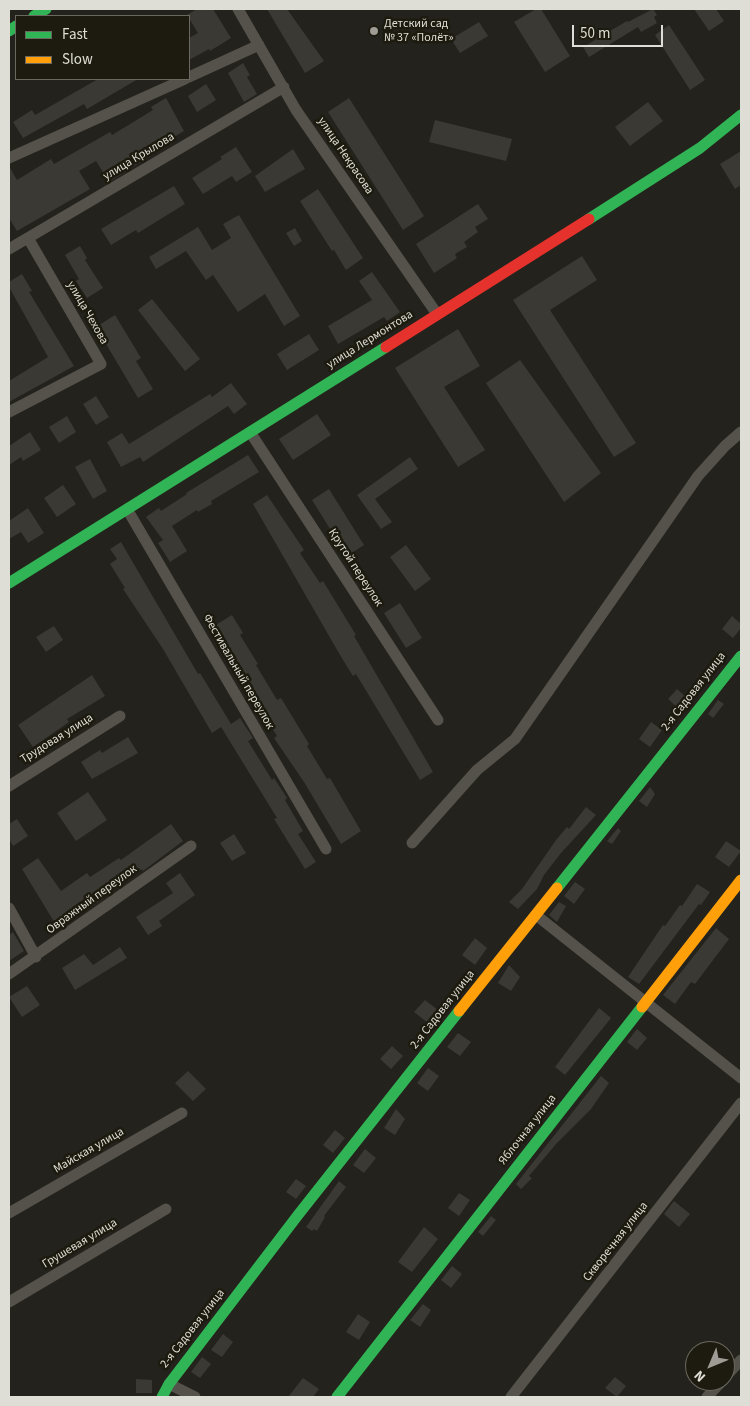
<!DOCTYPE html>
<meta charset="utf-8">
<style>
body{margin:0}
#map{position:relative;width:750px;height:1406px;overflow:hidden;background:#24221c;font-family:"Source Sans 3",sans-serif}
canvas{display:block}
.frame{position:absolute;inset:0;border:10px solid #dfded6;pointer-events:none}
.legend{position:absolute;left:15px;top:15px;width:175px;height:65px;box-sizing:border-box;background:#1d1b0f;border:1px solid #6b695f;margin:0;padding:6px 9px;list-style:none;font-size:15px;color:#dfded6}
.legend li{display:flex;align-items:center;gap:10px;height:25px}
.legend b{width:25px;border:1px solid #6b695f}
.north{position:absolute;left:685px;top:1341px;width:50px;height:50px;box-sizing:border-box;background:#1d1b0f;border:1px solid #6b695f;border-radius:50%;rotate:225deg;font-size:14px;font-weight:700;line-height:20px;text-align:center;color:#dfded6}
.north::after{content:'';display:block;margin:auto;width:18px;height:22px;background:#9e9c95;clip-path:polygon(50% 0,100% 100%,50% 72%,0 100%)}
.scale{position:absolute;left:572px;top:25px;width:91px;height:22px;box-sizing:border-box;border:2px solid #dfded6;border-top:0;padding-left:6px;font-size:15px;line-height:18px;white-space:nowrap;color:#dfded6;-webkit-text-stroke:4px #1d1b0f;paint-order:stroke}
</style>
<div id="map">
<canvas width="750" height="1406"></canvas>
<div class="frame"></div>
<ul class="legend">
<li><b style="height:6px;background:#30b455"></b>Fast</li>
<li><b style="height:6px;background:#ff9f0a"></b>Slow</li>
</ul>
<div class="north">N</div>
<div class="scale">50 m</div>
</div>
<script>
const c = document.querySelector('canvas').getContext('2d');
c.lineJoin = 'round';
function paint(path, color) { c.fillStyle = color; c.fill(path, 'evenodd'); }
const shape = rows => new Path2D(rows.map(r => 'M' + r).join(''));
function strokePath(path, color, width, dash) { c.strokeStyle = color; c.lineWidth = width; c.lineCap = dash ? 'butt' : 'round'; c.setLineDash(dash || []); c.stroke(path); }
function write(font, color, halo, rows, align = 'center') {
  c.font = font + ' "Source Sans 3",sans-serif'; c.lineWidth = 5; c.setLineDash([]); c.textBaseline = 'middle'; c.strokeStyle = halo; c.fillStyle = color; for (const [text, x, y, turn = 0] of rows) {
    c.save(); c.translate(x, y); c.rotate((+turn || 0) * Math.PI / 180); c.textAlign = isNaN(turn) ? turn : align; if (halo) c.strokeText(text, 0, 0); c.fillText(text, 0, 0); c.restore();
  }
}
paint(shape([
 [197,9,213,9,231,38,210,51,209,49,189,60,189,38,198,33,187,15],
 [267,9,287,9,324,61,305,73],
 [536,9,541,9,570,56,545,72,514,22],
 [653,9,657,15,654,17,657,23,641,32,638,27,589,57,583,47,627,21,628,22],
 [694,9,716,9,724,21,709,31],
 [479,22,488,36,460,53,451,39],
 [669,25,705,80,690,90,655,35],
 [243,63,250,75,247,77,257,94,244,102,228,73],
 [98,79,138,79,87,109,84,104,23,138,13,122,32,110,35,115],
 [206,84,216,100,197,112,188,96],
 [166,98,184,131,151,151,153,154,109,182,96,161,79,171,90,189,17,231,9,218,9,166,17,180,51,159,54,164,110,132,112,135,153,110,151,107],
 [349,98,424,216,403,230,328,112],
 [648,102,663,121,630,146,615,127],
 [435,120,512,139,506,161,429,142],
 [236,147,252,172,236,182,232,176,203,194,192,178,222,159,220,157],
 [293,149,305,169,265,192,255,176],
 [741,151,741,185,735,189,720,164],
 [174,186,185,204,138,233,136,230,111,245,101,229],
 [318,189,363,258,346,270,334,250,332,251,300,201],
 [478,204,488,219,475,227,478,232,464,242,467,247,455,254,457,258,434,273,416,244],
 [239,215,300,316,284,326,265,294,238,312,213,275,206,280,186,251,156,269,149,257,198,227,212,250,231,238,223,224],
 [295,228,302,241,294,246,286,233],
 [80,246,87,258,85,260,103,288,87,298,76,281,79,279,65,255],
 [582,256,597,280,550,310,636,443,614,457,513,300],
 [372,272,400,312,387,321,384,317,338,344,328,326,372,300,359,281],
 [22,274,32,291,29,292,74,366,9,402,9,381,48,357,9,287,9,282],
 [152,299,200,359,185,371,138,310],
 [115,315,141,358,136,361,153,389,138,398,96,327],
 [458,329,480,366,444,387,485,450,458,467,395,368],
 [309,334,319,350,287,370,277,354],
 [520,360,601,473,564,502,486,383],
 [231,383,247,404,234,414,228,406,143,462,140,457,121,467,107,442,122,433,129,444,210,394,212,397],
 [96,396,109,417,96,425,83,404],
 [317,414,331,435,293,460,279,439],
 [67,416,76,432,59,443,49,427],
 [30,432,41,450,23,461,21,457,9,465,9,446],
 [248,455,259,472,211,501,212,504,198,512,197,510,172,526,187,551,170,562,158,543,163,540,146,517,159,508,161,511,187,494,186,493],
 [410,457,418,469,375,499,392,522,381,529,357,495],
 [90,459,107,491,93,499,75,467],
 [63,485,76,504,57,517,44,498],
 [329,489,364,545,347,556,312,500],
 [267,495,304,550,300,553,320,583,323,581,356,635,354,636,433,772,420,780,356,674,353,676,340,655,253,504],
 [28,508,44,533,28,543,21,532,9,539,9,521],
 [121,542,198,674,200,673,231,724,240,718,253,738,248,741,272,780,274,778,287,798,285,800,303,831,298,834,316,862,305,869,274,819,277,818,221,727,212,733,163,649,123,589,125,588,110,564,117,559,110,549],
 [406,545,431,579,415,591,390,557],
 [400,603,422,638,406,648,384,613],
 [232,615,243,633,240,635,258,664,256,665,277,700,281,698,309,744,307,746,327,779,330,778,361,831,341,844,304,782,274,738,277,736,245,684,248,682,214,626],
 [732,616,741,624,741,628,733,638,722,629],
 [54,626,63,640,46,652,36,637],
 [92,675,105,696,67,719,69,722,33,747,18,725],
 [677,689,688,699,679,709,668,699],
 [718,700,724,704,713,718,708,714],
 [651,722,662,730,650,747,639,739],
 [128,737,138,753,92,779,81,762,100,750,102,753],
 [650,787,655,794,647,807,639,801],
 [88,792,107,820,76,841,57,813],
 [586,807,596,815,561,853,544,875,537,889,518,909,509,902,522,889,556,840,567,827,569,829],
 [17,819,28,836,13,846,9,839,9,824],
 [171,824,183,841,143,871,142,869,103,896,104,898,85,911,82,907,56,925,22,869,38,858,61,891,87,873,90,877,119,858,121,860],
 [618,828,621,831,612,844,607,841],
 [234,834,246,853,232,861,220,843],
 [726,841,741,851,729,867,715,857],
 [180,873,195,895,159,921,162,926,148,935,136,917,173,893,166,883],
 [575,882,585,889,574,904,564,896],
 [697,884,710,892,701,905,699,904,639,984,628,977,663,925,665,926,680,905,682,906],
 [559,902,566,906,557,922,549,915],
 [716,928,729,939,695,984,691,982,675,1004,663,995],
 [13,932,24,951,9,961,9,935],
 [475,938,487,948,475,965,462,955],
 [120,947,127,958,75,990,62,968,84,954,93,965],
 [509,965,520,977,511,991,498,983],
 [27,986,40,1005,22,1017,9,997],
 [425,1000,438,1010,428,1023,414,1012],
 [599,1008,611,1018,565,1075,555,1067],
 [637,1029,647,1038,637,1050,627,1042],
 [458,1033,471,1042,460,1056,447,1047],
 [392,1046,403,1056,391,1069,380,1059],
 [428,1068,439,1076,428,1091,417,1083],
 [188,1071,206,1089,193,1101,175,1083],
 [601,1076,609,1083,591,1109,557,1143,529,1176,532,1178,521,1189,516,1184],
 [396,1109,405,1119,395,1135,384,1128],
 [335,1130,345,1138,333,1153,323,1145],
 [365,1149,376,1158,364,1173,353,1165],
 [296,1179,306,1186,296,1199,286,1192],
 [339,1181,346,1187,324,1216,325,1217,317,1231,314,1229,312,1231,306,1227],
 [459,1193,470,1200,459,1216,448,1208],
 [674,1201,690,1214,679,1227,664,1214],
 [491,1216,496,1220,483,1236,478,1232],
 [424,1227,438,1239,412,1272,398,1262],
 [452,1266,462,1274,451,1288,441,1280],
 [423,1304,431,1310,420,1327,410,1320],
 [358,1314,370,1322,359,1340,346,1332],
 [223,1334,233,1342,222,1357,211,1350],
 [202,1357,211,1364,200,1378,191,1372],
 [615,1377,626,1386,617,1397,605,1388],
 [303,1378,319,1389,313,1397,288,1397],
 [136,1379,152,1380,152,1393,136,1393]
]), '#3b3934');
strokePath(shape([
 [238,9,296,110,437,314],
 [189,77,259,45],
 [9,158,185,79],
 [9,249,284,87],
 [9,412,101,364,28,238],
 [250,432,438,720],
 [127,509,326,849],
 [9,786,120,716],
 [412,843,477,770,515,739,698,476,725,446,741,432],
 [9,908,36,957],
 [536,915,741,1078],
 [9,974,191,846],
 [9,1213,182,1113],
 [9,1302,166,1209],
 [725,1377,741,1360],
 [169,1384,195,1397],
 [511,1397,741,1103],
 [707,1397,722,1381]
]), '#54524a', 11);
strokePath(shape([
 [34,16,46,9],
 [9,31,16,26],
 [589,219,700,148,741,115],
 [9,583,386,347],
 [557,888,741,656],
 [162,1397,169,1384,298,1215,459,1011],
 [337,1397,642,1007]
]), '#30b455', 11);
strokePath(shape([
 [642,1007,741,880],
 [459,1011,557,888]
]), '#ff9f0a', 11);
strokePath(shape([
 [386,347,589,219]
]), '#e5322d', 11);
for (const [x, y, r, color] of [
 [374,31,5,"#9e9c95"]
]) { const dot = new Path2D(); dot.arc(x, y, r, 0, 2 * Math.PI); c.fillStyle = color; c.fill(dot); strokePath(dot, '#1d1b0f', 2); }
write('12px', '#dfded6', '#1d1b0f', [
 ["Детский сад",384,24],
 ["№ 37 «Полёт»",384,38]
], 'left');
write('12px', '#dfded6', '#1d1b0f', [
 ["улица Некрасова",345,156,56],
 ["улица Крылова",139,157,-31],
 ["улица Чехова",87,313,60],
 ["улица Лермонтова",370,340,-32],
 ["Крутой переулок",355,568,57],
 ["Фестивальный переулок",238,672,60],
 ["2-я Садовая улица",694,692,-52],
 ["Трудовая улица",57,739,-32],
 ["Овражный переулок",92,900,-36],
 ["2-я Садовая улица",443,1010,-52],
 ["Яблочная улица",528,1130,-52],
 ["Майская улица",89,1151,-30],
 ["Скворечная улица",616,1242,-52],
 ["Грушевая улица",80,1244,-31],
 ["2-я Садовая улица",193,1329,-52]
]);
</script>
